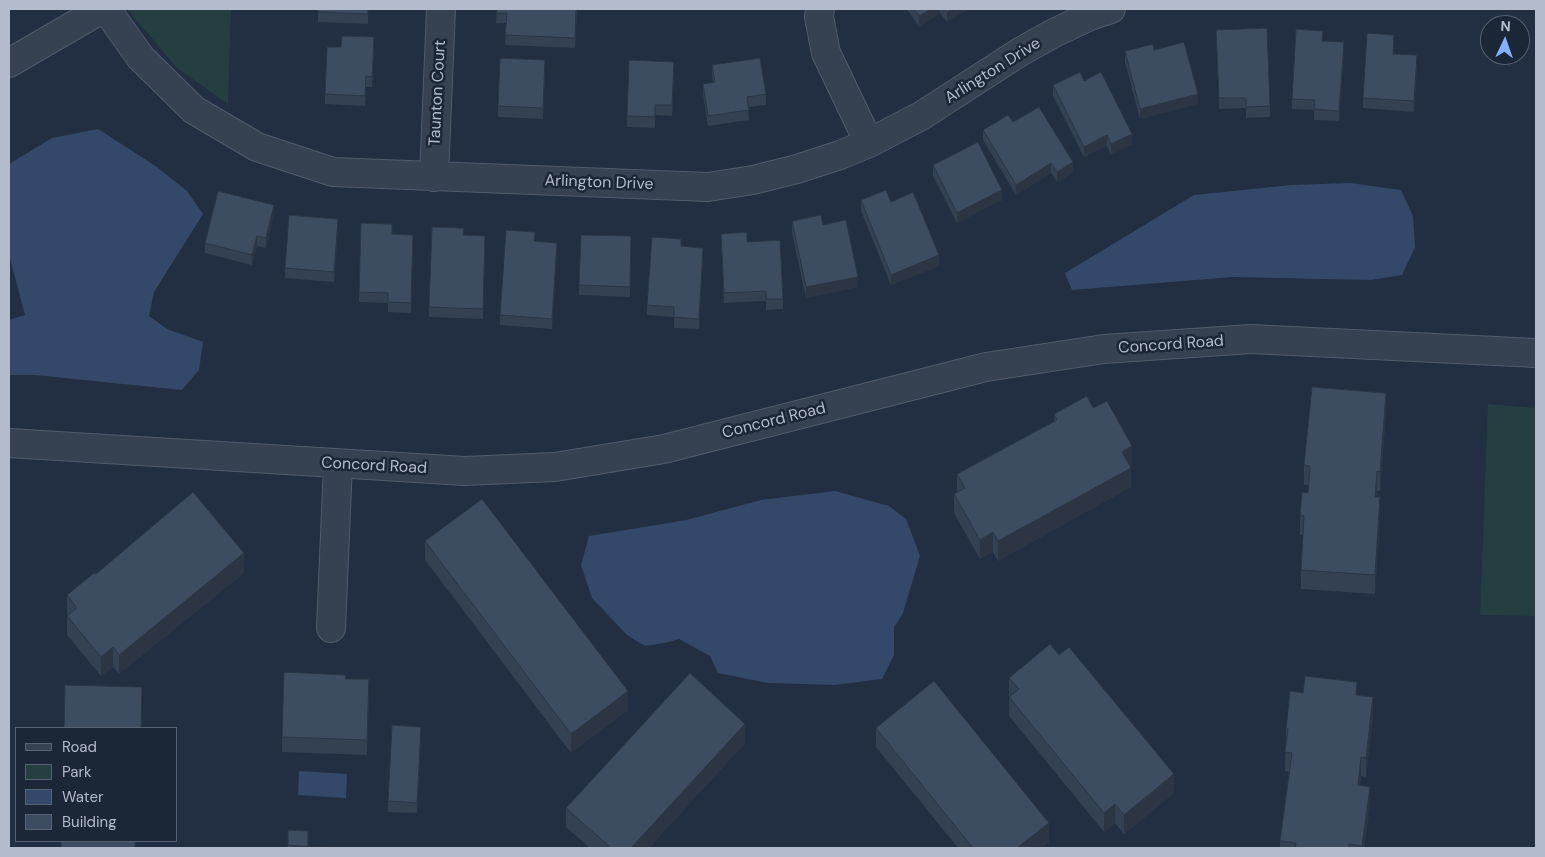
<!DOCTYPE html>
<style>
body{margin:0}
#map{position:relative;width:1545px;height:857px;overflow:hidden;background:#222e41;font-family:"DM Sans",sans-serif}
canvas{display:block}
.frame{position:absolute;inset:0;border:10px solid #b3bccc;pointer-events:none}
.legend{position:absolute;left:15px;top:727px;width:162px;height:115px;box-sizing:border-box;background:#1b2636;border:1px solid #586272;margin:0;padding:6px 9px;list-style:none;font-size:15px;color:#b3bccc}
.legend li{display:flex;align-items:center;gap:10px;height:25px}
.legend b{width:25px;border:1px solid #586272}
.north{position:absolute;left:1480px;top:15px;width:50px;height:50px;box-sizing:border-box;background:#1b2636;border:1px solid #586272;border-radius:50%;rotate:3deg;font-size:14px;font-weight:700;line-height:20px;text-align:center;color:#b3bccc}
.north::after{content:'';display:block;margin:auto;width:18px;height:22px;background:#84b0ff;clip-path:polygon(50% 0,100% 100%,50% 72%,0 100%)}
</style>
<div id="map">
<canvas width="1545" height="857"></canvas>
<div class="frame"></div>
<ul class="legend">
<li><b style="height:6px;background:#364151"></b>Road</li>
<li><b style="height:14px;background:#243e42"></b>Park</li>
<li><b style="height:14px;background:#34496a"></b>Water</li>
<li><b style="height:14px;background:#3d4c61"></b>Building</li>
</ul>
<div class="north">N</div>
</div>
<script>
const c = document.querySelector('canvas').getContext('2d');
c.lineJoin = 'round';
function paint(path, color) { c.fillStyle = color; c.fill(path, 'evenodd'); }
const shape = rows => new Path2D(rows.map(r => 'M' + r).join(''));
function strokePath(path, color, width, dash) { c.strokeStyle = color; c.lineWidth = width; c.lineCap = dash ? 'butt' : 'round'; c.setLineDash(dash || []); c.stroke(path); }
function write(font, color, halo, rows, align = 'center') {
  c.font = font + ' "DM Sans",sans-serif'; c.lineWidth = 5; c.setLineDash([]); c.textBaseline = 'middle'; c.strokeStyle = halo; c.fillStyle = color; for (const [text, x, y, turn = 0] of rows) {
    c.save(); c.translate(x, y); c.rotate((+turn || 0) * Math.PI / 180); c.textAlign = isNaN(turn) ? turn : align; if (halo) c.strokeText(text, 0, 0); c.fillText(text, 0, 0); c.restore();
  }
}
paint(shape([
 [127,9,231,9,228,104,177,68],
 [1488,404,1536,408,1536,616,1480,615]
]), '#243e42');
paint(shape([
 [98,129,157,167,187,191,203,214,154,292,149,316,167,329,203,342,199,370,182,390,35,375,9,375,9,320,25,315,9,255,9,164,52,138],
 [1350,183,1401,190,1413,216,1415,247,1402,275,1371,280,1232,277,1072,290,1065,273,1194,195,1291,185],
 [835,491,889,506,906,519,920,556,903,613,894,627,894,655,882,679,835,685,768,683,718,673,710,656,679,639,665,643,645,646,627,635,592,598,581,565,589,536,686,520,761,500],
 [299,771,347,774,346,798,298,795]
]), '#34496a');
const street = shape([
 [106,9,141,58,194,110,257,147,333,172,708,187,753,180,797,169,840,155,869,143,921,116,1020,52,1054,33,1090,16,1111,9],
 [820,9,819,17,826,53,869,143],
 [9,63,102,9],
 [434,177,441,9],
 [9,443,465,471,555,467,664,449,986,367,1104,349,1251,339,1536,353],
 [331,628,338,464]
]);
strokePath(street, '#515c6c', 30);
strokePath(street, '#364151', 28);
paint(shape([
 [318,9,368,9,368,24,318,22],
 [497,9,577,9,575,48,505,45,506,23,496,23],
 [907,9,968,9,947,22,940,13,919,27],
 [1216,30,1270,106,1270,117,1246,118,1246,108,1219,109],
 [1323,41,1344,52,1339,121,1314,120,1314,110,1292,109,1292,99],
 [374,48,372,87,366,87,365,106,325,104,325,94],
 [1154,50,1198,104,1140,119,1125,62,1125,51],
 [1393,54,1417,66,1414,112,1363,108,1363,98],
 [712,65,766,94,766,105,748,107,749,120,708,126,703,94,703,84,713,82,712,75],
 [545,70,543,119,498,117,498,106],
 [674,72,672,116,655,115,655,128,627,127,627,116],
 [1084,81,1132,144,1111,155,1107,146,1084,157,1053,96,1053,85],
 [983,130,1073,173,1057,182,1051,173,1016,195,983,140],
 [933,165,1002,200,957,223,933,176],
 [861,200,891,202,939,266,891,285,861,211],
 [274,215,266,248,257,246,252,265,205,253,205,243],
 [792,221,823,225,858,287,806,298,792,232],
 [338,230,334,282,285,278,285,268],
 [392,234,413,235,411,313,388,312,388,303,359,302,359,292],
 [721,234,747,242,783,299,783,309,766,310,766,301,724,303],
 [485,236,483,319,429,317,429,307],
 [631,236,630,297,579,295,579,285],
 [535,241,557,253,552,329,500,325,500,315],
 [681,246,703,258,699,329,674,328,674,317,647,315,647,305],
 [1093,408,1132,466,1130,467,1131,487,998,561,993,552,980,559,954,513,954,494,957,492,957,474,1054,421,1054,414],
 [1386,412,1380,491,1377,491,1376,497,1380,516,1375,594,1301,589,1301,570,1303,535,1300,535,1300,515,1308,493,1308,485,1304,485,1304,465],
 [425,541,628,710,571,753,425,560],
 [244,573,119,674,113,667,101,676,67,635,67,595,96,574],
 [1009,678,1174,793,1124,834,1115,823,1104,832,1009,716],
 [346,679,369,694,367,755,282,752,282,737],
 [1303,693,1357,695,1373,716,1366,777,1361,776,1360,785,1370,806,1364,848,1280,848,1280,841,1289,772,1285,771,1286,729],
 [876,728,1049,842,1041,848,958,848,876,747],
 [421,738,417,813,388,812,388,801],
 [745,743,649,848,590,848,566,827,566,808],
 [288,830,308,847,345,848,288,848]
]), '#344153');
paint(shape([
 [931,9,940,9,940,13,919,27,919,16],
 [952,9,968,9,947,22,947,12],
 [1344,42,1344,52,1339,121,1339,111],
 [1417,55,1417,66,1414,112,1414,101],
 [1198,94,1198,104,1140,119,1140,109],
 [1132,134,1132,144,1111,155,1111,144],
 [1107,135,1107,146,1084,157,1084,147],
 [1073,162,1073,173,1057,182,1057,172],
 [1051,163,1051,173,1016,195,1016,185],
 [1002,190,1002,200,957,223,957,213],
 [274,205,274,215,266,248,266,238],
 [338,219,338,230,334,282,334,272],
 [257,236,257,246,252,265,252,255],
 [557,243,557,253,552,329,552,319],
 [703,248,703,258,699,329,699,319],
 [939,255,939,266,891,285,891,275],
 [858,277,858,287,806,298,806,287],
 [1386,393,1386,412,1380,491,1380,472],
 [1132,446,1132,466,1122,472,1122,452],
 [1131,468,1131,487,998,561,998,541],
 [1377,471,1377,491,1375,516,1375,497],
 [1380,497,1380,516,1375,594,1375,575],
 [993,532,993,552,980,559,980,540],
 [244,553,244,573,119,674,119,655],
 [113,647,113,667,101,676,101,657],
 [369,679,369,694,367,755,367,740],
 [628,691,628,710,571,753,571,734],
 [1373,697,1373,716,1366,777,1366,758],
 [745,724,745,743,649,848,631,848],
 [421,727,421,738,417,813,417,803],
 [1361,757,1361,776,1358,804,1358,785],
 [1174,774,1174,793,1124,834,1124,815],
 [1370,787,1370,806,1364,848,1362,848],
 [1115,804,1115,823,1104,832,1104,813],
 [1049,823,1049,842,1041,848,1017,848]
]), '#2b3544');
const building = shape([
 [318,9,368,9,368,14,318,12,318,9],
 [497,9,576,9,575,38,505,35,507,13,496,13,497,9],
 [914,9,931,9,919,16,914,9],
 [944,9,952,9,947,12,944,9],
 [1267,28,1270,106,1246,107,1246,98,1219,98,1216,30,1267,28],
 [1296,29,1323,31,1322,41,1344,42,1339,111,1314,109,1315,100,1292,99,1296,29],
 [1367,33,1394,35,1393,54,1417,55,1414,101,1363,98,1367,33],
 [342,36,374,37,372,77,366,76,365,96,325,94,327,47,341,47,342,36],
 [1184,42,1198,94,1140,109,1125,51,1153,44,1154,50,1184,42],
 [500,58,545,60,543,108,498,106,500,58],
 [760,58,766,94,747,97,749,110,708,116,703,84,715,82,712,65,760,58],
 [629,60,674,62,672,105,655,105,655,117,627,116,629,60],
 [1080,72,1084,81,1101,72,1132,134,1111,144,1107,135,1084,147,1053,85,1080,72],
 [1039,107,1073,162,1057,172,1051,163,1016,185,983,130,1008,115,1013,122,1039,107],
 [978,142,1002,190,957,213,933,165,978,142],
 [886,190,891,202,913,192,939,255,891,275,861,200,886,190],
 [218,191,274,205,266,238,257,236,252,255,205,243,218,191],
 [289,215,338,219,334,272,285,268,289,215],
 [821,215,823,225,846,220,858,277,806,287,792,221,821,215],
 [361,223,392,224,392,234,413,235,411,303,388,302,388,293,359,292,361,223],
 [432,227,464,228,463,235,485,236,483,309,429,307,432,227],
 [506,230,535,232,534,241,557,243,552,319,500,315,506,230],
 [747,232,747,242,780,240,783,299,766,299,766,291,724,293,721,234,747,232],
 [581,235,631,236,630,287,579,285,581,235],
 [652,237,681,239,681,246,703,248,699,319,674,317,674,307,647,305,652,237],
 [1312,387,1386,393,1380,472,1377,471,1375,497,1380,497,1375,575,1301,570,1304,516,1300,515,1302,492,1308,493,1310,466,1304,465,1312,387],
 [1087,396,1093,408,1107,401,1132,446,1122,452,1131,468,998,541,993,532,980,540,954,494,965,488,957,474,1057,420,1054,414,1087,396],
 [193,492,244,553,119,655,113,647,101,657,67,616,77,608,67,595,94,573,96,574,193,492],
 [482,499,628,691,571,734,425,541,482,499],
 [1050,644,1059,655,1069,647,1174,774,1124,815,1115,804,1104,813,1009,697,1019,689,1009,678,1050,644],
 [284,672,346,675,345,679,369,679,367,740,282,737,284,672],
 [690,673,745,724,631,848,611,848,566,808,690,673],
 [1305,676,1357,682,1356,695,1373,697,1366,758,1361,757,1358,785,1370,787,1362,846,1349,844,1349,848,1295,848,1296,843,1280,841,1292,753,1285,752,1288,729,1286,729,1290,691,1303,693,1305,676],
 [934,681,1049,823,1017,848,973,848,876,728,934,681],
 [65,685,142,687,141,728,64,728,65,685],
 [392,725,421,727,417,803,388,801,392,725],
 [288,830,308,831,308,847,288,845,288,830],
 [61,841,135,841,135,848,61,848,61,841],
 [295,846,345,848,295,848,295,846]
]);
paint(building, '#3d4c61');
strokePath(building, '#2b3544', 1);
write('16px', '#b3bccc', '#1b2636', [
 ["Arlington Drive",993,71,-32],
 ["Taunton Court",438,93,-87],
 ["Arlington Drive",599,183,2],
 ["Concord Road",1171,345,-4],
 ["Concord Road",774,421,-14],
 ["Concord Road",374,466,3]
]);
</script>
